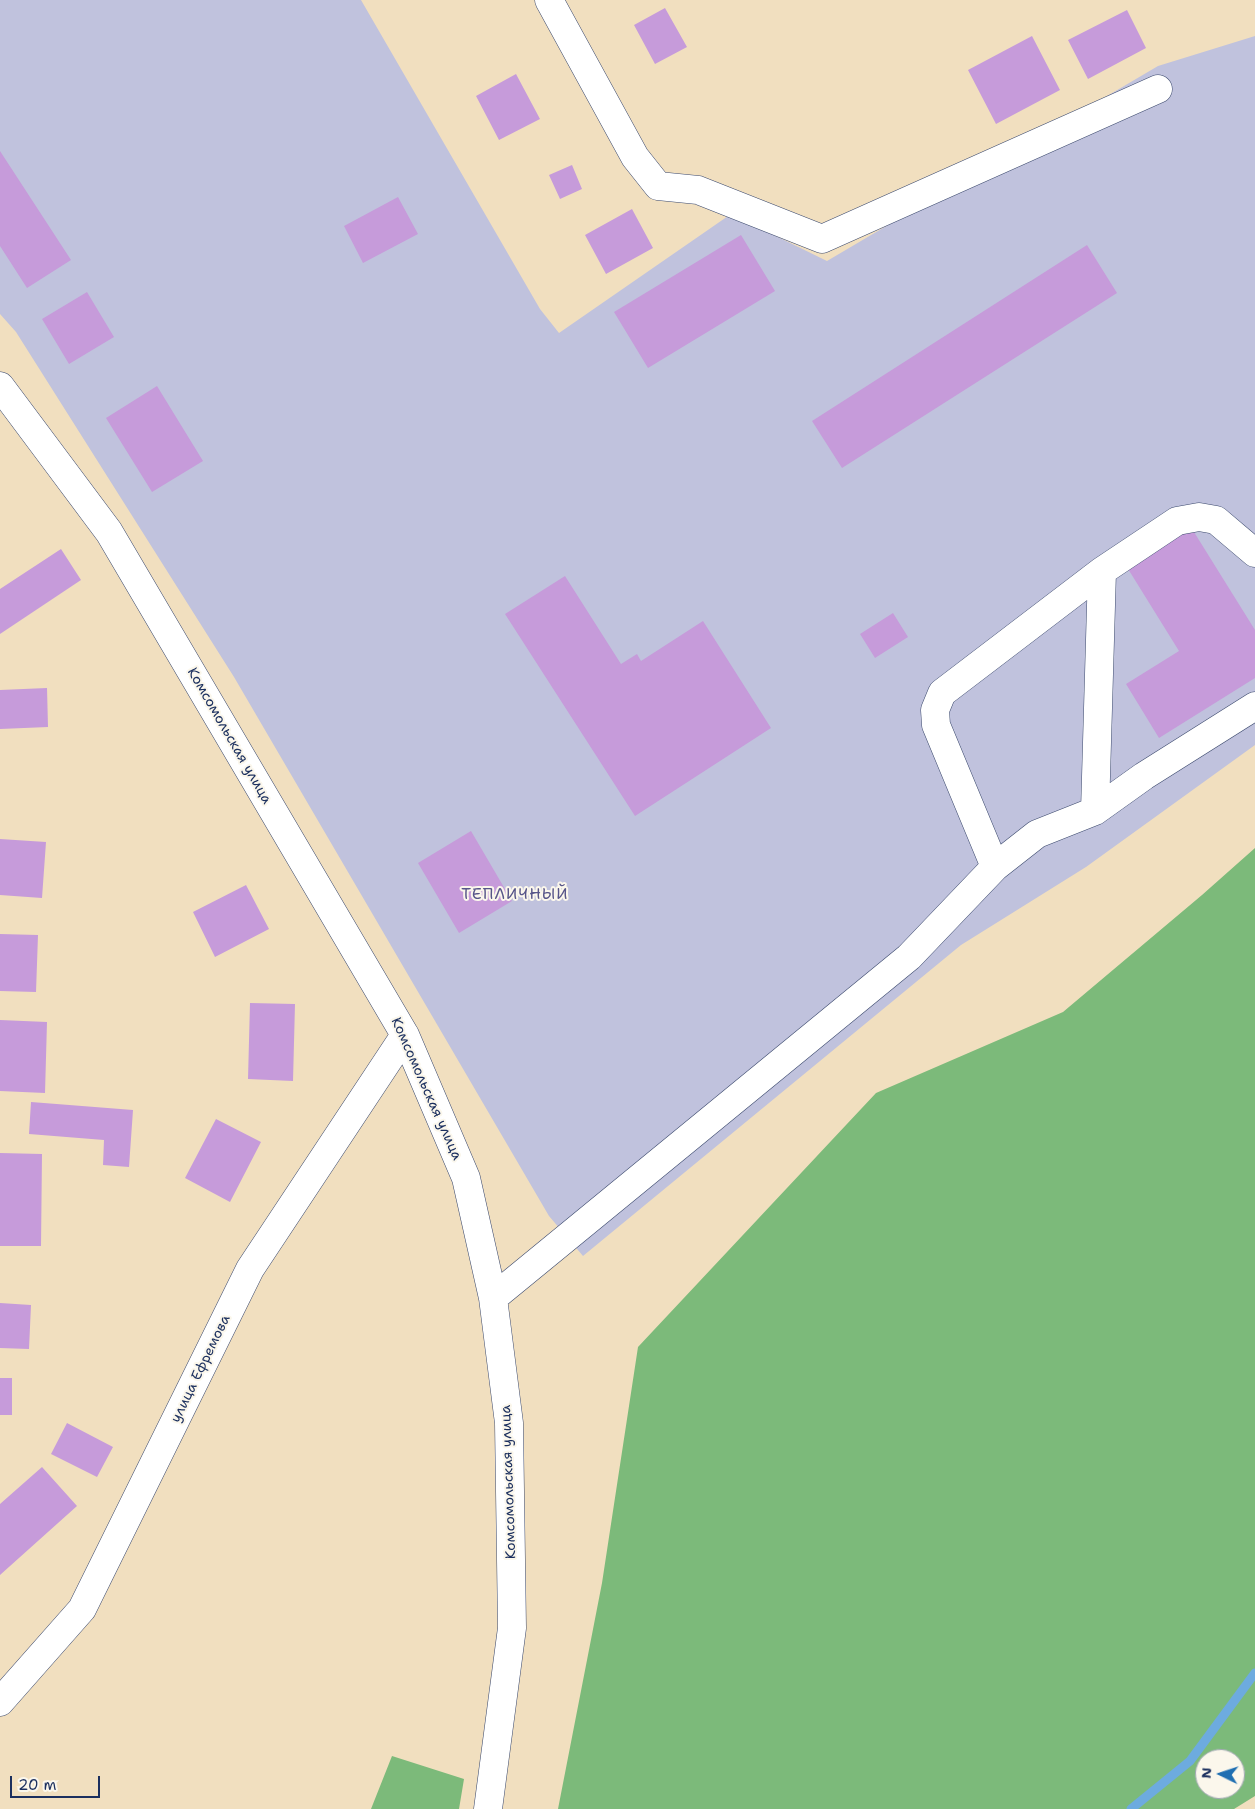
<!DOCTYPE html>
<meta charset="utf-8">
<style>
body{margin:0}
#map{position:relative;width:1255px;height:1809px;overflow:hidden;background:#f1dfbf;font-family:"Shantell Sans",sans-serif}
canvas{display:block}
.north{position:absolute;left:1195px;top:1749px;width:50px;height:50px;box-sizing:border-box;background:#fbf7ec;border:1px solid #a1a7b3;border-radius:50%;rotate:274deg;font-size:14px;font-weight:700;line-height:20px;text-align:center;color:#1b2f5e}
.north::after{content:'';display:block;margin:auto;width:18px;height:22px;background:#1f6fb2;clip-path:polygon(50% 0,100% 100%,50% 72%,0 100%)}
.scale{position:absolute;left:10px;top:1776px;width:90px;height:22px;box-sizing:border-box;border:2px solid #1b2f5e;border-top:0;padding-left:6px;font-size:15px;line-height:18px;white-space:nowrap;color:#1b2f5e;-webkit-text-stroke:4px #fbf7ec;paint-order:stroke}
</style>
<div id="map">
<canvas width="1255" height="1809"></canvas>
<div class="north">N</div>
<div class="scale">20 m</div>
</div>
<script>
const c = document.querySelector('canvas').getContext('2d');
c.lineJoin = 'round';
function paint(path, color) { c.fillStyle = color; c.fill(path, 'evenodd'); }
const shape = rows => new Path2D(rows.map(r => 'M' + r).join(''));
function strokePath(path, color, width, dash) { c.strokeStyle = color; c.lineWidth = width; c.lineCap = dash ? 'butt' : 'round'; c.setLineDash(dash || []); c.stroke(path); }
function write(font, color, halo, rows, align = 'center') {
  c.font = font + ' "Shantell Sans",sans-serif'; c.lineWidth = 4; c.setLineDash([]); c.textBaseline = 'middle'; c.strokeStyle = halo; c.fillStyle = color; for (const [text, x, y, turn = 0] of rows) {
    c.save(); c.translate(x, y); c.rotate((+turn || 0) * Math.PI / 180); c.textAlign = isNaN(turn) ? turn : align; if (halo) c.strokeText(text, 0, 0); c.fillText(text, 0, 0); c.restore();
  }
}
paint(shape([
 [0,0,361,0,540,309,559,333,731,214,827,261,1158,66,1255,36,1255,745,1086,867,961,945,583,1256,549,1216,234,677,16,332,0,314]
]), '#c0c2dd');
paint(shape([
 [1255,848,1255,1796,1234,1809,558,1809,602,1583,638,1347,876,1093,1063,1012,1202,895],
 [1205,1759,1235,1759,1235,1789,1205,1789],
 [392,1756,464,1779,459,1809,371,1809]
]), '#7cba7a');
strokePath(shape([
 [1131,1809,1190,1761,1255,1673]
]), '#6dabdf', 9);
paint(shape([
 [665,8,687,47,655,64,634,25],
 [1127,10,1146,48,1088,79,1068,40],
 [1032,36,1060,90,996,124,968,70],
 [516,74,540,119,499,140,476,96],
 [0,151,71,260,27,288,0,246],
 [572,165,582,189,560,199,549,175],
 [398,197,418,234,363,263,344,226],
 [632,209,653,248,606,274,585,235],
 [741,235,775,291,648,368,614,312],
 [1087,245,1117,293,842,468,812,421],
 [87,292,114,337,69,364,42,319],
 [157,386,203,461,152,492,106,418],
 [1189,524,1255,630,1255,678,1159,738,1126,684,1179,651,1125,564],
 [61,549,81,580,0,634,0,589],
 [565,576,621,664,637,654,641,661,703,621,771,728,635,816,505,614],
 [893,613,908,637,875,658,860,634],
 [47,688,48,727,0,729,0,690],
 [471,831,512,901,459,933,418,863],
 [0,839,46,842,42,898,0,895],
 [246,885,269,929,215,957,193,912],
 [0,934,38,935,36,992,0,991],
 [250,1003,295,1004,293,1081,248,1079],
 [0,1020,47,1022,45,1093,0,1091],
 [31,1102,133,1110,129,1167,103,1165,104,1140,29,1134],
 [216,1119,261,1142,230,1202,185,1178],
 [0,1153,42,1154,41,1246,0,1246],
 [0,1303,31,1305,29,1349,0,1348],
 [0,1378,12,1378,12,1415,0,1415],
 [67,1423,113,1447,97,1477,51,1454],
 [42,1467,77,1506,0,1575,0,1504]
]), '#c69bda');
const minor = shape([
 [549,0,635,157,658,186,698,190,822,239,1158,89],
 [0,386,109,532,405,1035,466,1178,493,1298,509,1423,512,1628,488,1809],
 [1095,811,1102,571],
 [995,867,936,725,935,710,942,693,1102,571,1177,521,1199,517,1216,520,1255,553],
 [493,1298,909,957,995,867,1037,834,1095,811,1144,776,1255,706],
 [0,1702,82,1609,250,1269,405,1035]
]);
strokePath(minor, '#3b496d', 29);
strokePath(minor, '#fff', 28);
write('14px', '#1b2f5e', '#fbf7ec', [
 ["Комсомольская улица",229,736,60],
 ["Комсомольская улица",426,1089,66],
 ["улица Ефремова",201,1369,-64],
 ["Комсомольская улица",509,1482,-92]
]);
c.letterSpacing = '1px';
write('16px', '#575589', '#fbf7ec', [
 ["ТЕПЛИЧНЫЙ",515,895]
]);
c.letterSpacing = '0px';
</script>
